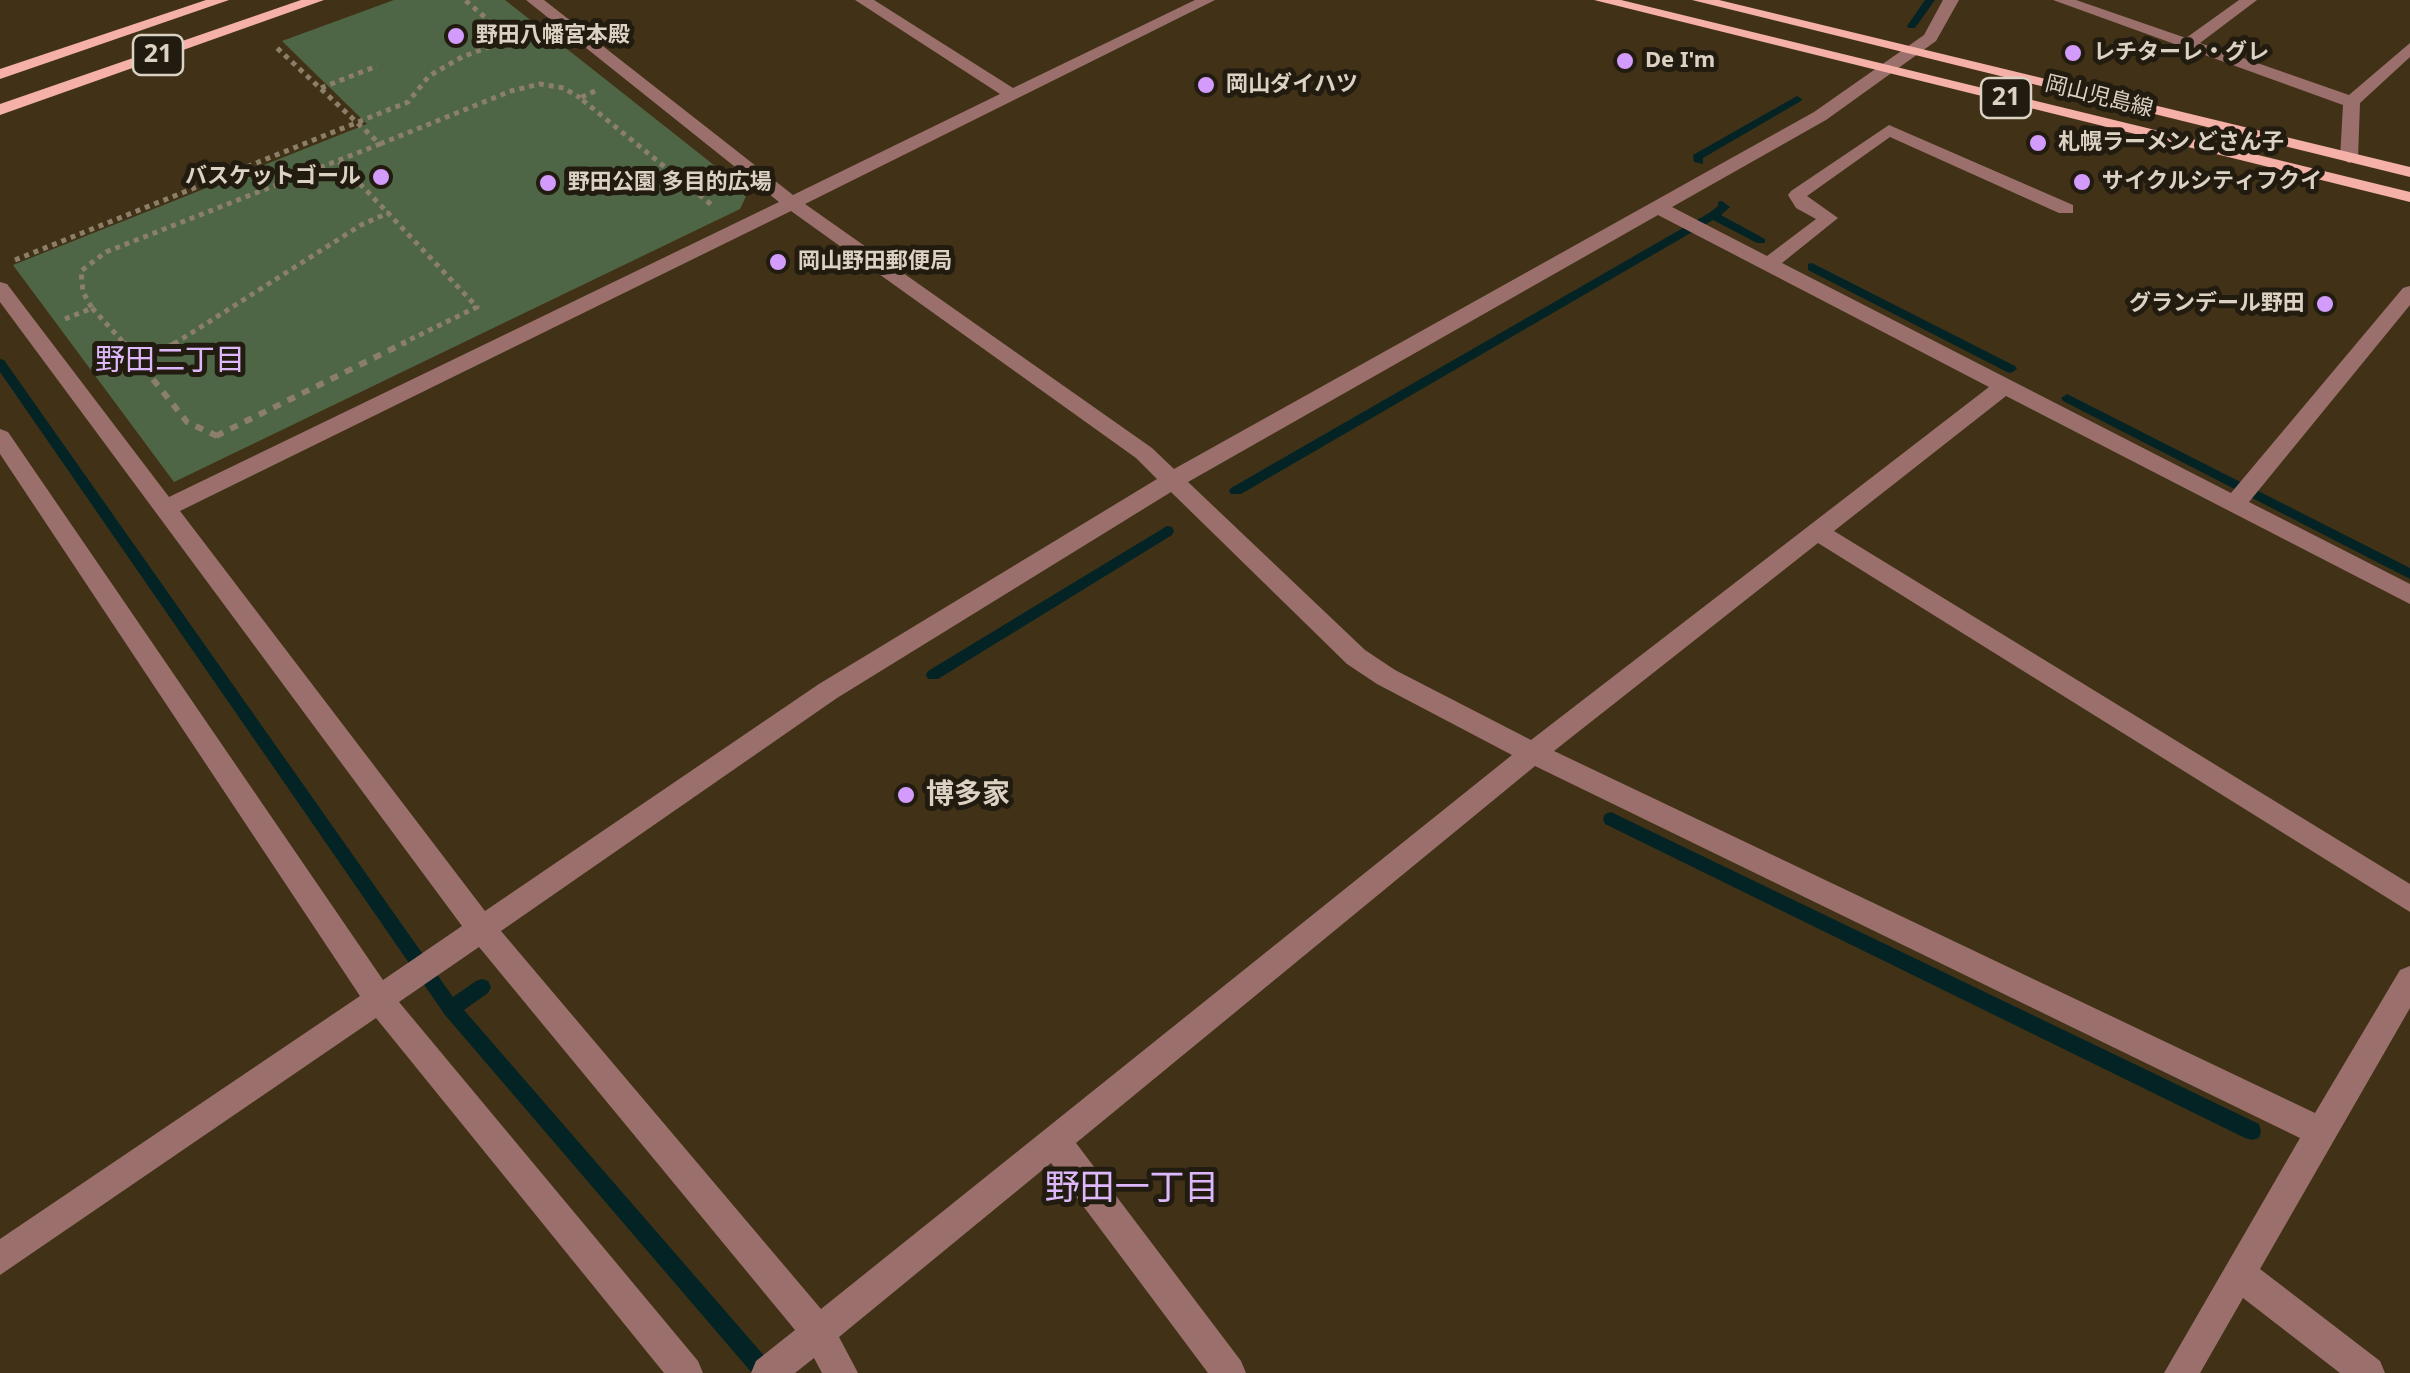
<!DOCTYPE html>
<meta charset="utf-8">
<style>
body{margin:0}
canvas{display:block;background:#413217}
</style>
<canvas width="2410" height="1373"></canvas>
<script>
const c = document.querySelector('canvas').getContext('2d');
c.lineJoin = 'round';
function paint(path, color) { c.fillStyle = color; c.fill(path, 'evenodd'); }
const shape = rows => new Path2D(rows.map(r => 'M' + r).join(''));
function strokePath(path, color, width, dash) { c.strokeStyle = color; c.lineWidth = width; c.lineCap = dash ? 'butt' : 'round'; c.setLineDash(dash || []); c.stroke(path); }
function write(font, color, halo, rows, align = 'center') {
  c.font = font + ' "Noto Sans","Noto Sans JP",sans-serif'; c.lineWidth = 10; c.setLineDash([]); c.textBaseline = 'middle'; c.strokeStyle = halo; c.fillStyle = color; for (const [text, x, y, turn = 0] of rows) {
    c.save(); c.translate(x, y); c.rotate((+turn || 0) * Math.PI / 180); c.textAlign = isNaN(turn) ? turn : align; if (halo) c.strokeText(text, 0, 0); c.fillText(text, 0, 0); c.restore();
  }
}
paint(shape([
 [394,0,505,0,748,192,740,209,174,482,13,265,367,124,282,41]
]), '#4e6645');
paint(shape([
 [1925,0,1935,0,1915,28,1909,28,1907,26,1925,0],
 [1797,96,1802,99,1801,101,1703,158,1703,164,1694,162,1693,155,1797,96],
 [1722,201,1730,207,1721,215,1765,239,1765,243,1757,243,1713,220,1241,494,1231,494,1229,491,1231,488,1709,213,1718,206,1718,202,1722,201],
 [1812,263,2015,366,2017,369,2011,373,2007,372,1808,270,1808,264,1812,263],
 [0,359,4,360,453,997,476,981,482,979,488,981,491,987,488,993,464,1010,773,1366,776,1373,752,1373,445,1015,0,372,0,359],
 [2067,394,2410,568,2410,579,2063,401,2061,398,2067,394],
 [1167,526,1172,527,1174,531,1172,535,938,679,928,679,926,675,928,671,1167,526],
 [1611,812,2259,1124,2261,1131,2259,1138,2252,1140,2245,1138,1605,824,1603,819,1605,814,1611,812]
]), '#032325');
strokePath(shape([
 [321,88,377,66],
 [595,91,580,98,713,206],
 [380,144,511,91,540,84,564,88,580,98],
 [339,162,388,213],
 [15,260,408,102,429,76,462,57,510,39,465,0],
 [92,308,125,344],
 [65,319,92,308,83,292,81,271,106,252,380,144,276,47],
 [174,344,361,225,388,213,477,307,401,344]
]), '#8c7f6a', 5, [5, 5]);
strokePath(shape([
 [123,342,187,422,217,436],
 [141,362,178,342],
 [216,436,406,342]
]), '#8c7f6a', 6, [8, 8]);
paint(shape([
 [526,0,544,0,793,195,1000,94,855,0,874,0,1013,88,1195,0,1215,0,805,204,1152,448,1174,469,1814,112,1924,35,1943,0,1959,0,1936,41,1826,120,1672,207,1767,256,1816,219,1796,208,1788,195,1791,191,1889,125,2073,205,2073,213,2059,213,1890,137,1807,196,1838,218,1782,263,2231,493,2403,288,2410,286,2410,305,2249,502,2410,584,2410,604,2006,396,1834,531,2410,884,2410,912,1818,543,1554,751,2315,1113,2400,970,2410,966,2410,1008,2260,1269,2380,1361,2385,1373,2340,1373,2243,1298,2200,1373,2164,1373,2300,1138,1535,766,1076,1143,1241,1361,1246,1373,1208,1373,1051,1163,839,1337,858,1373,822,1373,814,1358,795,1373,751,1373,756,1361,795,1330,479,947,399,1002,698,1361,703,1373,664,1373,376,1018,0,1275,0,1239,360,996,0,454,0,429,8,432,383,980,462,926,0,302,0,282,7,284,169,497,779,202,526,0],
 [791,211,1136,458,1157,479,819,684,485,911,180,511,791,211],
 [1658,215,1989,387,1531,740,1395,670,1365,650,1188,482,1658,215],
 [1171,492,1347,664,1377,684,1512,755,821,1309,501,931,837,698,1171,492],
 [2053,0,2076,0,2186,38,2239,0,2257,0,2200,43,2349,95,2410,43,2410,57,2360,103,2358,158,2349,163,2340,158,2343,105,2053,0]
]), '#9b706c');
paint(shape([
 [206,0,229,0,0,79,0,69,206,0],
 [301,0,324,0,0,115,0,104,301,0],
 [1594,0,1621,0,2410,192,2410,202,1594,0],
 [1692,0,1719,0,2410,167,2410,177,1692,0]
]), '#f5b0a8');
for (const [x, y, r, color] of [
 [456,36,10,"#d39cfc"],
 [2073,53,10,"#d39cfc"],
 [1625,61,10,"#d39cfc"],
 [1206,85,10,"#d39cfc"],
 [2038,143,10,"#d39cfc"],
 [381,177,10,"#d39cfc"],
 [2082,182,10,"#d39cfc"],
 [548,183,10,"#d39cfc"],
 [778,262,10,"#d39cfc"],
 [2325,304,10,"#d39cfc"],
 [906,795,10,"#d39cfc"]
]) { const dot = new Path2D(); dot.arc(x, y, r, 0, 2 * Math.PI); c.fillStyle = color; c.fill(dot); strokePath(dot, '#221b10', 4); }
write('bold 22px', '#dcd2c3', '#221b10', [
 ["野田八幡宮本殿",476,36],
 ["レチターレ・グレ",2093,53],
 ["De I'm",1645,61],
 ["岡山ダイハツ",1226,85],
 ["札幌ラーメン どさん子",2058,143],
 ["バスケットゴール",361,177,"right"],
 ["サイクルシティフクイ",2102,182],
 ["野田公園 多目的広場",568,183],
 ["岡山野田郵便局",798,262],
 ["グランデール野田",2305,304,"right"]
], 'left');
write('22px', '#dcd2c3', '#221b10', [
 ["岡山児島線",2099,97,14]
]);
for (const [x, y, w] of [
 [158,55,50],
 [2006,98,50]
]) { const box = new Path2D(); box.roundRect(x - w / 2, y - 20, w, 40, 8); c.fillStyle = '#221b10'; c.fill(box); strokePath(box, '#dcd2c3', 2.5); }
write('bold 25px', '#dcd2c3', null, [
 ["21",158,55],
 ["21",2006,98]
]);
write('bold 28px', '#dcd2c3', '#221b10', [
 ["博多家",926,795]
], 'left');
write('30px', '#ddb8fb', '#221b10', [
 ["野田二丁目",170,361]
]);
write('35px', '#ddb8fb', '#221b10', [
 ["野田一丁目",1132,1189]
]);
</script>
